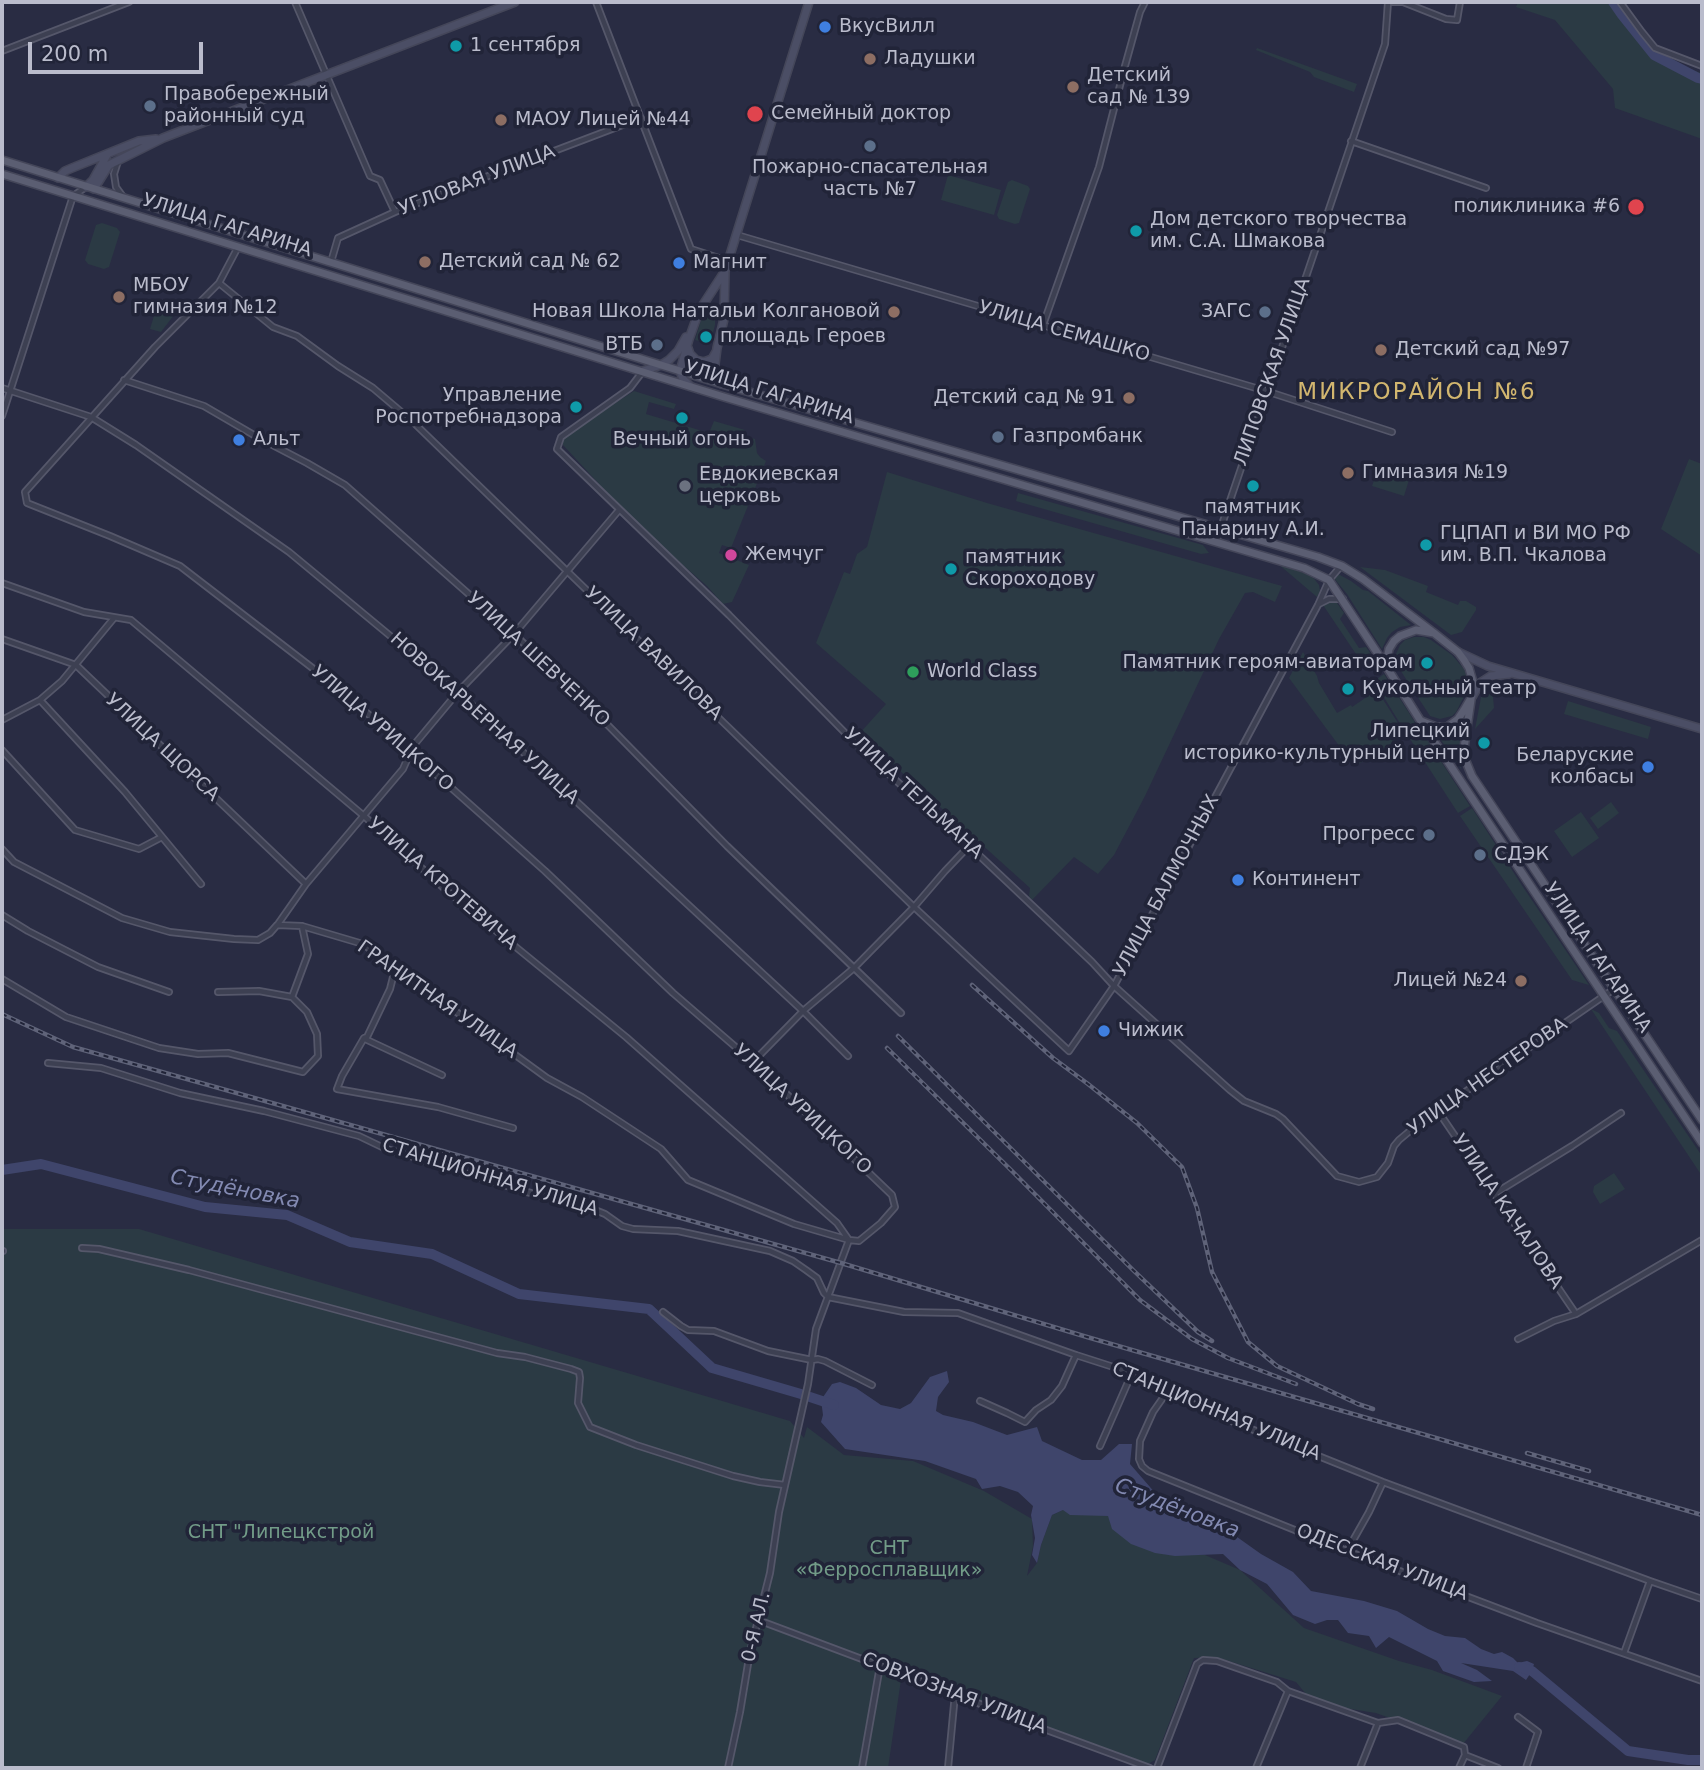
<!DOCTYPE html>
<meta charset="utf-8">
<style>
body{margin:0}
#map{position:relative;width:1704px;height:1770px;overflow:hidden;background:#292c43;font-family:"DejaVu Sans",sans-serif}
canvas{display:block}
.frame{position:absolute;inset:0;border:4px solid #babccc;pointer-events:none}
.scale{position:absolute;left:28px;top:42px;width:175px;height:32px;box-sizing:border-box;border:4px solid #babccc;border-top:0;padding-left:9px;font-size:21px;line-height:24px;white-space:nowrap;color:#babccc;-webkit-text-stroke:5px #212438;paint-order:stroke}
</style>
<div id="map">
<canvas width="1704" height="1770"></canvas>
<div class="frame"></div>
<div class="scale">200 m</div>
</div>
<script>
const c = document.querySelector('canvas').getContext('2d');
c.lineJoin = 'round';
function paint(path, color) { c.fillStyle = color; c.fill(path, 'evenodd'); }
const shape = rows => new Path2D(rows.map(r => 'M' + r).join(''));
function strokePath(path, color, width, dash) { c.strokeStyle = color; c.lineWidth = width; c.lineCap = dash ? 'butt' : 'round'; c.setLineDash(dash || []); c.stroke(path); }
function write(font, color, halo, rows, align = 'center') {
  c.font = font + ' "DejaVu Sans",sans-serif'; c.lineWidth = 7; c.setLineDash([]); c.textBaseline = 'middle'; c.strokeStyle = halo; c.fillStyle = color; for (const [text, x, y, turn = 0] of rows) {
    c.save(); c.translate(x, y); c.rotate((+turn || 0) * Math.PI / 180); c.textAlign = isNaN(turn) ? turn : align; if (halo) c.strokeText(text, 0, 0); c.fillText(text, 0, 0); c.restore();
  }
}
paint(shape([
 [1518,2,1618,2,1664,63,1702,73,1702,139,1615,108,1613,89,1555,20,1516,7],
 [1257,48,1357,84,1354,92,1314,77,1310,72,1256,50],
 [948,175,1001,190,994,215,941,200],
 [1012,180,1028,186,1030,189,1019,223,1015,224,999,219,997,215,1008,182],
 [102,223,117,228,120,232,109,267,104,269,88,264,85,260,96,225],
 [157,306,174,315,161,332,150,329],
 [708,315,712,316,715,319,715,325,710,344,695,340,701,320],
 [634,391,676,404,674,409,649,402,646,414,709,433,714,421,745,430,744,436,755,439,757,453,760,457,766,461,731,548,722,545,719,553,749,565,732,602,723,604,707,586,639,527,563,445,562,437],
 [1689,459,1702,464,1702,556,1661,529],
 [1378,469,1409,480,1404,496,1372,486],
 [887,472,987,503,1282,586,1275,602,1253,592,1245,593,1219,639,1145,796,1114,855,1098,874,1074,857,1032,900,1029,896,1030,888,859,734,886,704,816,643,844,572,850,574,857,554,867,547],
 [1018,493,1203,545,1209,553,1201,554,1016,501],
 [1277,563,1312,576,1319,585,1320,591,1317,597],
 [1360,567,1385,570,1428,586,1426,592,1458,605,1460,601,1466,601,1476,607,1476,610,1462,632,1451,635],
 [1338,574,1351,581,1363,590,1368,591,1411,625,1400,627,1392,632,1387,638,1382,649,1347,594,1333,577],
 [1329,602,1337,603,1344,613,1340,619,1359,648,1366,647,1371,654,1360,660,1323,605],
 [1414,637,1424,637,1431,640,1452,655,1464,669,1468,680,1468,689,1456,712,1452,716,1440,719,1430,716,1395,662,1396,654,1400,645,1405,640],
 [1303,652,1317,676,1319,683,1337,713,1351,705,1352,707,1377,690,1405,734,1370,758,1354,766,1289,678],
 [1384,674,1418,727,1407,735,1374,681],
 [1488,684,1493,697,1494,708,1475,729,1482,692],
 [1568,701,1651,727,1648,739,1564,714],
 [1463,721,1459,749,1461,769,1434,730,1445,731,1456,728],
 [1422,732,1470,806,1458,813,1410,739],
 [1611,802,1619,813,1598,829,1590,818],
 [1472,808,1521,884,1589,985,1572,980,1460,816],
 [1581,812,1599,838,1572,857,1554,831],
 [1591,1009,1599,1013,1609,1028,1617,1031,1702,1156,1702,1176],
 [1614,1173,1625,1189,1600,1204,1593,1192,1594,1186],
 [2,1229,139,1229,790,1421,804,1438,807,1427,844,1455,913,1461,984,1491,1032,1519,1033,1546,1027,1576,1037,1563,1041,1545,1052,1515,1063,1510,1108,1516,1164,1554,1205,1555,1240,1570,1304,1628,1399,1661,1432,1670,1502,1696,1463,1744,1376,1713,1338,1707,1306,1694,1296,1682,1216,1657,1194,1658,1155,1760,1146,1765,902,1673,888,1768,2,1768]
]), '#2b3a44');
paint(shape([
 [947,1371,949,1382,938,1397,936,1411,943,1415,973,1422,1007,1435,1037,1427,1042,1441,1082,1460,1101,1460,1119,1444,1132,1444,1130,1464,1170,1510,1200,1520,1210,1529,1223,1527,1261,1554,1293,1572,1311,1591,1364,1601,1397,1611,1428,1629,1445,1636,1465,1638,1481,1649,1494,1654,1502,1652,1513,1658,1518,1663,1527,1661,1534,1664,1532,1671,1526,1680,1513,1671,1461,1663,1477,1670,1492,1681,1474,1682,1443,1671,1437,1661,1389,1637,1376,1648,1369,1636,1348,1633,1338,1620,1327,1620,1315,1624,1293,1615,1267,1584,1240,1570,1223,1554,1175,1556,1155,1553,1131,1544,1112,1529,1108,1516,1070,1515,1063,1510,1052,1515,1041,1545,1037,1563,1032,1555,1035,1538,1031,1515,1033,1506,1018,1492,1000,1486,982,1489,976,1479,925,1461,845,1449,821,1422,823,1415,821,1400,832,1384,840,1382,856,1388,881,1405,900,1409,911,1403,930,1377]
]), '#3f456b');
strokePath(shape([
 [1613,2,1622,15,1654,55,1698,78,1702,79],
 [2,1170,41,1164,205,1207,287,1215,350,1242,432,1254,519,1294,649,1309,712,1368,801,1394],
 [810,1397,834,1405],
 [1519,1667,1532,1671,1628,1751,1688,1760,1702,1760]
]), '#3f456b', 10);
const minor = shape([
 [295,2,370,176,380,180,395,212],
 [596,2,691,249,728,261],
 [1393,2,1403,2,1446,19,1457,20,1460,2],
 [1620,2,1642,32,1655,48,1702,66],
 [2,51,129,2],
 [1351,141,1486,188],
 [118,161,114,174,116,187,124,198],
 [737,235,1266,391,1392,432],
 [331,262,338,238,395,212,454,189,641,118],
 [219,283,273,327,297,336,338,366,373,388,412,421,914,907,1069,1051,1114,986,1318,605,1329,580,1341,566],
 [1043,325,1099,167,1125,66,1140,12,1145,2],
 [643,371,630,388,561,437,557,449,729,615,860,748,982,858,1092,962,1114,986,1230,1090,1244,1101,1276,1114,1283,1119,1337,1176,1359,1182,1377,1177,1388,1163,1394,1146,1399,1140,1417,1125,1614,989],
 [124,380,204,406,259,438,307,463,345,485,514,634,589,706,727,846,901,1013],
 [2,388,91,417,136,445,289,552,458,692,803,1011,848,1056],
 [2,416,73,196,86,187],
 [1216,542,1385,44,1388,2],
 [2,583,84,612,131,620,364,816,446,890,626,1037,837,1223,849,1240],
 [1319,604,1329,599,1343,599],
 [2,639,76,665,306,884],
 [40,700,125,792,201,884],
 [2,720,40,700,62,681,114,618],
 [2,750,75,830,139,849,162,837],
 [2,849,14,862,122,918,170,932,234,939,258,940,270,933,277,925,302,926,363,944,547,1078,582,1097,661,1149,688,1180,794,1224,849,1240,859,1241,881,1223,895,1207,892,1195,753,1062,673,993,545,871,341,690,180,566,110,536,27,503,25,492,155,347,219,283,238,247],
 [2,915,28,931,98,967,169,992],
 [278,924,306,884,403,769,413,746,458,692,514,634,619,510],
 [395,969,390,989,367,1037,364,1038,342,1076,337,1089,438,1107,513,1128],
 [2,979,66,1017,159,1048,198,1054,228,1053,303,1072,318,1056,317,1034,307,1012,292,997,308,954,302,926],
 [218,992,259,991,292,997],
 [365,1039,442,1075],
 [753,1062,803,1011,854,968,914,907,945,871,969,846],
 [48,1063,101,1068,180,1093,264,1111,359,1136,384,1148,523,1191,590,1208,605,1214,622,1226,633,1229,678,1231,770,1251,793,1261,806,1270,817,1278,824,1293,828,1297,904,1312,958,1313,1076,1355,1132,1373,1167,1392,1219,1416,1383,1482,1650,1581,1702,1599],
 [1438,1111,1576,1314],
 [1494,1194,1572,1146,1621,1113],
 [82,1248,99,1249,189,1270,497,1353,525,1357,571,1369,579,1372,580,1378,578,1403,590,1427,636,1445,733,1476,760,1482,785,1485],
 [2,1251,3,1251],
 [663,1312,681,1326,688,1330,714,1331,768,1351,812,1360,818,1359,825,1361,872,1385],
 [1518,1339,1554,1321,1576,1314,1702,1240],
 [1167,1392,1153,1412,1140,1441,1139,1459,1142,1466,1148,1471,1347,1551,1537,1623,1702,1681],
 [980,1401,1007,1413,1025,1422,1036,1410,1051,1400,1062,1386,1076,1355],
 [1100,1446,1132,1373],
 [1347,1551,1369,1512,1383,1482],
 [758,1620,955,1694,1033,1725,1150,1768],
 [1624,1653,1650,1581],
 [1518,1717,1538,1732,1526,1768],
 [728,1768,740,1712,750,1652,770,1573,779,1512,808,1384,816,1329,849,1240],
 [862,1768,880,1666],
 [948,1768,955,1694],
 [1157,1768,1197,1664,1203,1660,1217,1661,1234,1667,1277,1682,1288,1691,1378,1723,1398,1720,1464,1747,1465,1755,1498,1768],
 [1256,1768,1288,1691],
 [1360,1768,1378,1723],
 [1459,1768,1465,1755]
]);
const secondary = shape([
 [58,178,65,171,72,168,139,141,156,139],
 [86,187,93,180,107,155],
 [94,189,109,165,163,138,515,2],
 [699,311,706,309,713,310,719,314,723,319],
 [688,348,690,354,696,360,704,362,712,359,716,352],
 [643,371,661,365,669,360,678,351,686,337],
 [722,384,714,372,717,348,724,319,725,271,809,2],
 [690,386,683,379,680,371,689,339,699,311,725,271],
 [1458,652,1488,666,1702,729],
 [1472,697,1480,683,1491,676,1509,674]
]);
const primary = shape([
 [2,160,722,384,1318,557,1342,566,1363,579,1434,633],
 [2,174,724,397,1304,568,1329,580,1386,666,1420,720,1702,1143],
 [1386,665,1389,649,1394,641,1400,636,1416,630,1434,633,1458,652,1464,660,1469,668,1473,682,1471,698,1464,710,1458,719,1447,727,1436,727,1421,721],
 [1471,700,1464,748,1465,759,1472,776,1702,1120]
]);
strokePath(minor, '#55576a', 8);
strokePath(secondary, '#444659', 10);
strokePath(primary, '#444659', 10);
strokePath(minor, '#3d4052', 4.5);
strokePath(secondary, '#4b4e65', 7);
strokePath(primary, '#5b5e72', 7);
const rail = shape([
 [972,985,1053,1058,1088,1084,1137,1123,1182,1167,1197,1208,1212,1272,1248,1342,1277,1366,1358,1404,1373,1409],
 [2,1014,73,1047,841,1263,1087,1337,1702,1515],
 [898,1036,1133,1270,1198,1332,1212,1341],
 [887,1048,1013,1172,1140,1300,1192,1339,1228,1358,1296,1384],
 [1527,1453,1589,1471]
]);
strokePath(rail, '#5f6379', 4.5);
strokePath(rail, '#212438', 2, [5]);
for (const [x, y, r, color] of [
 [825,27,7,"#3f7fe0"],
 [456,46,7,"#0f9aa8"],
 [870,59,7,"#8d6e63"],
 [1073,87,7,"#8d6e63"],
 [150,106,7,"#5c6f8a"],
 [755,114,9,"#e0444e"],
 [501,120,7,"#8d6e63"],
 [870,146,7,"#5c6f8a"],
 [1636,207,9,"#e0444e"],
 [1136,231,7,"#0f9aa8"],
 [425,262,7,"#8d6e63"],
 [679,263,7,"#3f7fe0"],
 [119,297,7,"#8d6e63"],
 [894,312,7,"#8d6e63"],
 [1265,312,7,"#5c6f8a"],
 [706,337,7,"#0f9aa8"],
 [657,345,7,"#5c6f8a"],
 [1381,350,7,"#8d6e63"],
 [1129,398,7,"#8d6e63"],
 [576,407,7,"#0f9aa8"],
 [682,418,7,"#0f9aa8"],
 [998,437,7,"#5c6f8a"],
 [239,440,7,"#3f7fe0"],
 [1348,473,7,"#8d6e63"],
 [685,486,7,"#6b7280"],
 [1253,486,7,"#0f9aa8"],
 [1426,545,7,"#0f9aa8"],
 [731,555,7,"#d1479c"],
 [951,569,7,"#0f9aa8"],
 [1427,663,7,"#0f9aa8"],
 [913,672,7,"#2e9e5b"],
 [1348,689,7,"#0f9aa8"],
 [1484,743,7,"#0f9aa8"],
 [1648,767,7,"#3f7fe0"],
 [1429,835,7,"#5c6f8a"],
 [1480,855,7,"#5c6f8a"],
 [1238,880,7,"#3f7fe0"],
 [1521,981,7,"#8d6e63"],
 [1104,1031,7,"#3f7fe0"]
]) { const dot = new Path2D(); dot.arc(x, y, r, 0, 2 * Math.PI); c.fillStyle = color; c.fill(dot); strokePath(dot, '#212438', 2.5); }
write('19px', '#babccc', '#212438', [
 ["ВкусВилл",839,27],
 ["1 сентября",470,46],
 ["Ладушки",884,59],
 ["Детский",1087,76],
 ["сад № 139",1087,98],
 ["Правобережный",164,95],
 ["районный суд",164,117],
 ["Семейный доктор",771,114],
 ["МАОУ Лицей №44",515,120],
 ["Пожарно-спасательная",870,168,"center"],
 ["часть №7",870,190,"center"],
 ["поликлиника #6",1620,207,"right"],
 ["Дом детского творчества",1150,220],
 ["им. С.А. Шмакова",1150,242],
 ["Детский сад № 62",439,262],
 ["Магнит",693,263],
 ["МБОУ",133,286],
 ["гимназия №12",133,308],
 ["Новая Школа Натальи Колгановой",880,312,"right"],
 ["ЗАГС",1251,312,"right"],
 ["площадь Героев",720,337],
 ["ВТБ",643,345,"right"],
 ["Детский сад №97",1395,350],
 ["Управление",562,396,"right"],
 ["Роспотребнадзора",562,418,"right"],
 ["Детский сад № 91",1115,398,"right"],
 ["Газпромбанк",1012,437],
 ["Альт",253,440],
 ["Вечный огонь",682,440,"center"],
 ["Гимназия №19",1362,473],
 ["Евдокиевская",699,475],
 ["церковь",699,497],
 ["памятник",1253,508,"center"],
 ["Панарину А.И.",1253,530,"center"],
 ["ГЦПАП и ВИ МО РФ",1440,534],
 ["им. В.П. Чкалова",1440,556],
 ["Жемчуг",745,555],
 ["памятник",965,558],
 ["Скороходову",965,580],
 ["Памятник героям-авиаторам",1413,663,"right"],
 ["World Class",927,672],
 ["Кукольный театр",1362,689],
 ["Липецкий",1470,732,"right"],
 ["историко-культурный центр",1470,754,"right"],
 ["Беларуские",1634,756,"right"],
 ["колбасы",1634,778,"right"],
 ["Прогресс",1415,835,"right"],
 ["СДЭК",1494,855],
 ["Континент",1252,880],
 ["Лицей №24",1507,981,"right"],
 ["Чижик",1118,1031]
], 'left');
write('19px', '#babccc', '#212438', [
 ["УГЛОВАЯ УЛИЦА",477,181,-21],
 ["УЛИЦА ГАГАРИНА",227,226,17],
 ["УЛИЦА СЕМАШКО",1064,332,16],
 ["ЛИПОВСКАЯ УЛИЦА",1273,372,-71],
 ["УЛИЦА ГАГАРИНА",769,393,17],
 ["УЛИЦА ВАВИЛОВА",653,654,44],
 ["УЛИЦА ШЕВЧЕНКО",538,660,43],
 ["НОВОКАРЬЕРНАЯ УЛИЦА",484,719,42],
 ["УЛИЦА УРИЦКОГО",382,729,41],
 ["УЛИЦА ЩОРСА",162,748,43],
 ["УЛИЦА ТЕЛЬМАНА",913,794,43],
 ["УЛИЦА КРОТЕВИЧА",442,884,41],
 ["УЛИЦА БАЛМОЧНЫХ",1167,886,-62],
 ["УЛИЦА ГАГАРИНА",1597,958,56],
 ["ГРАНИТНАЯ УЛИЦА",437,1000,35],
 ["УЛИЦА НЕСТЕРОВА",1488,1077,-35],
 ["УЛИЦА УРИЦКОГО",802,1110,43],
 ["СТАНЦИОННАЯ УЛИЦА",490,1178,17],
 ["УЛИЦА КАЧАЛОВА",1507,1212,56],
 ["СТАНЦИОННАЯ УЛИЦА",1216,1412,23],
 ["ОДЕССКАЯ УЛИЦА",1382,1563,21],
 ["0-Я АЛ.",757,1627,-77],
 ["СОВХОЗНАЯ УЛИЦА",954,1694,21]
]);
write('19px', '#729c88', '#212438', [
 ["СНТ \"Липецкстрой",281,1533],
 ["СНТ",889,1549],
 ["«Ферросплавщик»",889,1571]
]);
write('italic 21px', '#838ab2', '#212438', [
 ["Студёновка",235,1190,11],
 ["Студёновка",1177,1509,21]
]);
c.letterSpacing = '2px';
write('23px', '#d2b66f', '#212438', [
 ["МИКРОРАЙОН №6",1417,393]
]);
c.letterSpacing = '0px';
</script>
